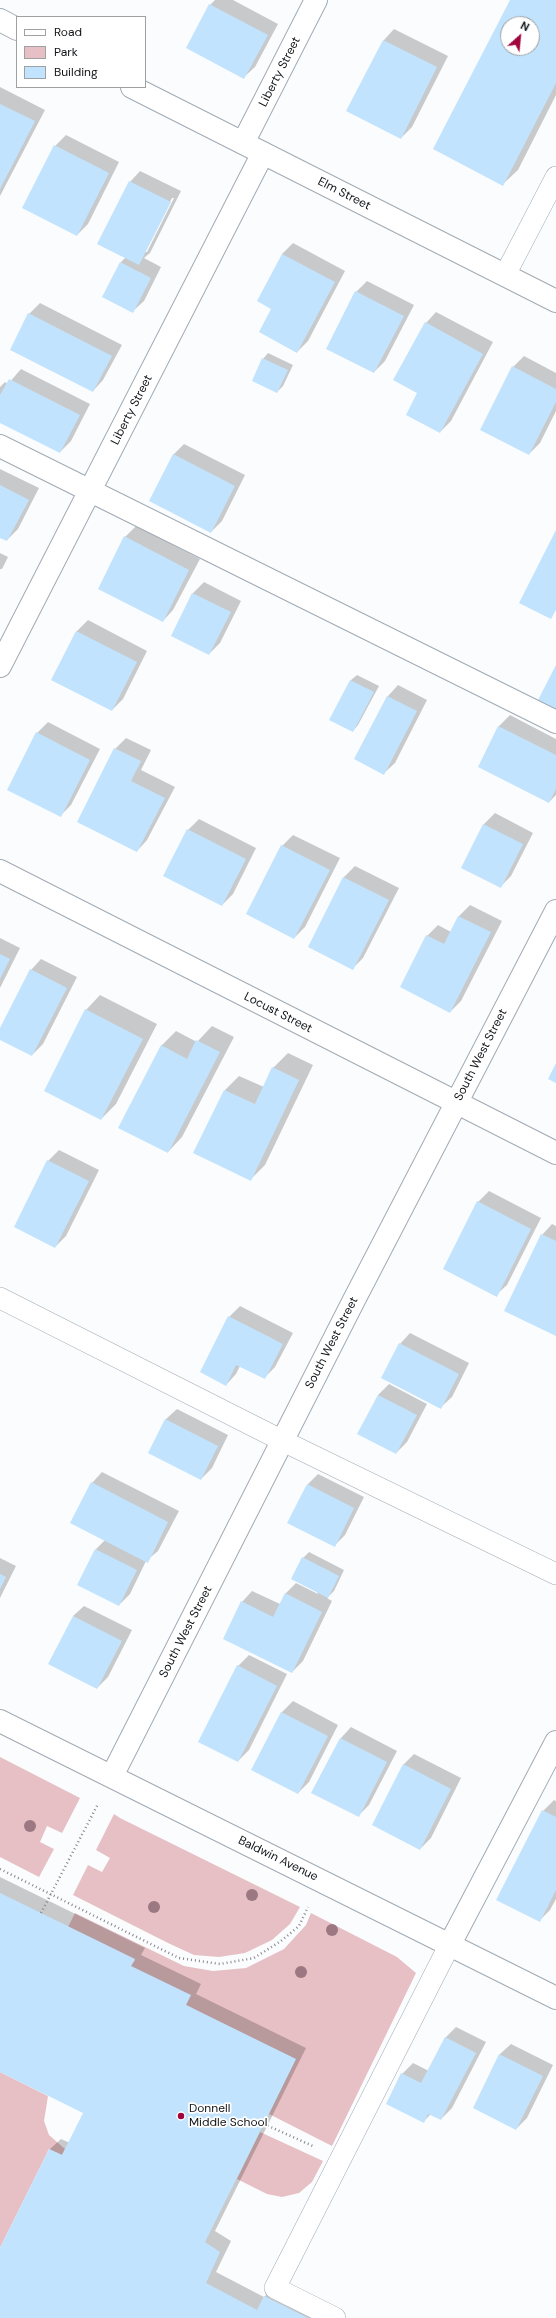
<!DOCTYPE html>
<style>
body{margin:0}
#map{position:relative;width:556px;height:2318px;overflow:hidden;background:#fafcfe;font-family:"DM Sans",sans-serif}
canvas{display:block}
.legend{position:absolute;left:16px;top:16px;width:130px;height:72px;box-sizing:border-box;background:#fff;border:1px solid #9fa1a2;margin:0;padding:5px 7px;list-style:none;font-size:12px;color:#101316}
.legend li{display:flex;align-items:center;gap:8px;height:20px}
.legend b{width:20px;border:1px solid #9fa1a2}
.north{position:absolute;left:500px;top:16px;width:40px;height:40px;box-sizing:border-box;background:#fff;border:1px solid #9fa1a2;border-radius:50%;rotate:27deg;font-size:11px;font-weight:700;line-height:16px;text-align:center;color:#101316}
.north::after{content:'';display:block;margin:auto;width:14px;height:18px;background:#a2043d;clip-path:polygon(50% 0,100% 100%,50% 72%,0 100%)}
</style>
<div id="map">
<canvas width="556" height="2318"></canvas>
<ul class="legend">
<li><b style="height:5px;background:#fff"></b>Road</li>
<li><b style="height:11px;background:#e6c0c4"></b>Park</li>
<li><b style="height:11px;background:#c1e3fe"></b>Building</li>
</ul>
<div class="north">N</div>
</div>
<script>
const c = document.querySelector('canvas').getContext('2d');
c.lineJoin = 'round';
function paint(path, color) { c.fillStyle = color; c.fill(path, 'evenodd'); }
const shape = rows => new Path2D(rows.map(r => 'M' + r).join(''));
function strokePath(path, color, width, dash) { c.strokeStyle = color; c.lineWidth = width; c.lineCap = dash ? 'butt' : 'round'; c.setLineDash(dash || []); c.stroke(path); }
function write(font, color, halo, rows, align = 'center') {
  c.font = font + ' "DM Sans",sans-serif'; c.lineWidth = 3.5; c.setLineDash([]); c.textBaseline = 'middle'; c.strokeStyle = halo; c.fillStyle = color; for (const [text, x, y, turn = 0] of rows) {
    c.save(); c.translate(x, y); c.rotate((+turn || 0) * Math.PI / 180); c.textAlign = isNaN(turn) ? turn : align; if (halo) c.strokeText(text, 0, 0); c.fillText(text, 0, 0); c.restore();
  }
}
paint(shape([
 [0,1757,80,1798,62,1833,47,1826,40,1842,54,1849,39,1877,0,1857],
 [114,1814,120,1818,300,1907,290,1924,272,1940,245,1953,219,1957,194,1955,168,1943,73,1895,88,1865,102,1872,110,1858,96,1850],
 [75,1913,184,1966,213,1971,246,1968,284,1949,306,1925,311,1913,397,1957,416,1973,332,2146,269,2114,295,2060,186,2005,131,1966,135,1960,68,1927],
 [0,2072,48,2096,44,2121,49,2135,65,2149,62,2155,49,2149,0,2248],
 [260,2132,323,2161,312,2182,299,2193,282,2197,267,2194,237,2179]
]), '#e6c0c4');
paint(shape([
 [215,0,233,0,278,24,255,67,244,77,210,5],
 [511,0,556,0,556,95,518,170,503,184,434,149],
 [508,24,532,24,532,48,508,48],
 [394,29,448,56,412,127,401,138,348,111,384,40],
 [0,87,45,110,0,196],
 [66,135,119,162,88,224,77,235,55,146],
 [140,171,181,191,150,253,144,258,161,267,144,301,133,311,121,262,126,257,130,182],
 [172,198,174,198,147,252,144,252],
 [293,243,345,271,308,341,297,352,272,308,282,254],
 [367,281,414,305,385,361,374,372,356,292],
 [40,303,122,345,103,380,93,391,29,314],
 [436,312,493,342,451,421,440,432,426,323],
 [268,353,293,365,283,386,277,392,263,359],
 [524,356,556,373,556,411,540,443,529,454,513,367],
 [21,369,90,404,71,441,60,452,0,422,0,387,5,382,8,384],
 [184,444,245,475,222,521,211,532,173,455],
 [0,469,39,488,18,529,7,540,0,537],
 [136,526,200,559,173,610,163,621,125,537],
 [0,553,8,557,2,569,0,569],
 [204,582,241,601,220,643,209,654,172,635,193,593],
 [88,620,147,651,123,699,112,710,52,680,77,631],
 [357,675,379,686,358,725,353,731,331,719,351,680],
 [398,685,427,700,395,763,384,773,356,759,388,696],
 [510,715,556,739,556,795,549,802,479,766,499,726],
 [48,722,100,749,71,805,60,816,37,733],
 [126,738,151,750,141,770,175,787,147,840,137,851,115,749],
 [495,813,533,833,511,876,500,887,462,867,484,824],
 [199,819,256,848,233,894,222,905,165,876,188,830],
 [293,835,340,858,305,927,294,938,247,914,282,846],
 [355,866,399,888,363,958,352,969,309,947,344,877],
 [470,905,502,921,461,1001,450,1012,427,936,438,925,451,932,459,916],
 [0,938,20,948,0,988],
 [41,959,77,977,43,1044,32,1055,0,1039,0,1030,31,970],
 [100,995,157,1024,116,1104,101,1119,86,1010],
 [212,1026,234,1037,182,1137,168,1152,161,1046,176,1031,197,1042],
 [288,1053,313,1065,265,1165,250,1180,225,1090,239,1076,264,1087,273,1068],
 [59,1150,99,1170,66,1236,55,1247,48,1161],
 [489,1191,541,1218,507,1285,496,1295,478,1202],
 [552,1224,556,1226,556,1335,542,1235],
 [240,1306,293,1333,275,1367,264,1378,240,1366,236,1374,226,1385,201,1372,229,1317],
 [410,1333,469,1363,452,1397,441,1407,400,1344],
 [389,1384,427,1404,407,1442,396,1453,359,1434,378,1395],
 [177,1409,228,1435,212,1468,201,1479,149,1453,166,1419],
 [102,1472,179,1511,158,1551,146,1561,130,1594,119,1605,96,1549,105,1540,92,1483],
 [318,1474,364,1497,345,1535,334,1546,308,1484],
 [309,1552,344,1570,334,1591,327,1598,332,1601,303,1661,292,1672,242,1602,252,1591,280,1604,285,1594,296,1583,318,1594,303,1558],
 [0,1558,16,1566,0,1598],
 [84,1606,132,1630,108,1677,97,1688,73,1616],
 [249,1655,287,1674,249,1750,238,1761,238,1666],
 [293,1701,338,1725,309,1782,298,1793,253,1770,282,1712],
 [351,1727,397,1751,369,1805,358,1816,313,1793,341,1738],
 [414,1754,461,1778,431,1838,420,1849,403,1765],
 [554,1800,556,1801,556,1899,550,1910,539,1921,543,1811],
 [0,1877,145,1948,141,1955,201,1984,196,1994,306,2048,215,2231,231,2241,216,2272,264,2297,275,2286,341,2318,0,2318,0,2250,50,2149,61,2139,70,2143,85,2112,0,2070],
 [456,2027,486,2042,452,2108,441,2119,431,2114,423,2122,402,2074,413,2063,429,2071,445,2038],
 [511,2044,553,2065,527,2118,516,2129,474,2108,500,2054]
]), '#0003');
paint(shape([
 [510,0,556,0,556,83,503,186,433,149],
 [508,24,532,24,532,48,508,48],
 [209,4,268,35,244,79,186,48],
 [383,40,437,67,401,139,346,111],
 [0,104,35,121,0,189],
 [54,145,109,173,77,236,22,208],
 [129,181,171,202,139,265,97,244],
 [282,254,335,282,297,353,259,332,271,309,257,301],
 [120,262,151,278,133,313,102,297],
 [355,291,404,316,374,373,326,349],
 [28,313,112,356,93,392,10,350],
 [425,322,483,354,440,433,406,415,417,393,393,380],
 [262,358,288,370,277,393,252,381],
 [512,366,556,389,556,402,529,455,480,430],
 [9,379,80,415,60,453,0,423,0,395],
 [173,454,235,486,211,533,149,501],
 [0,485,29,500,7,541,0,538],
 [556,530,556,610,551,619,519,603],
 [124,536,189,570,163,622,98,589],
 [192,593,231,612,209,655,171,636],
 [76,631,137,662,112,711,51,680],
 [556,665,556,709,538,700],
 [350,680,374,692,353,732,329,720],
 [387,696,417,711,384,775,354,759],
 [498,726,556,755,556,789,549,803,478,767],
 [36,732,90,760,61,817,7,790],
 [114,748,141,761,131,781,165,798,137,852,77,822],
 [483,824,523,844,501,888,461,868],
 [187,829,246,859,222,906,163,876],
 [281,845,330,870,294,939,246,914],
 [343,877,389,900,353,970,308,947],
 [458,916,491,932,450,1013,400,987,426,935,444,944],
 [0,954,10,959,0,979],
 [30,969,67,988,32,1056,0,1040,0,1028],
 [85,1009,143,1039,101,1120,44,1091],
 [196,1040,220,1052,168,1153,118,1128,161,1045,187,1059],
 [556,1063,556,1083,548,1079],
 [272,1067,299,1080,251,1181,193,1153,224,1090,255,1104],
 [47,1160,89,1181,55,1248,14,1227],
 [477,1201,531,1229,497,1297,443,1269],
 [541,1234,556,1241,556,1336,504,1311],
 [228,1316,283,1344,265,1379,236,1365,226,1386,200,1372],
 [399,1343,459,1374,441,1409,381,1378],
 [378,1395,417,1415,396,1454,357,1434],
 [165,1419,218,1446,201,1480,148,1453],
 [91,1482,168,1522,148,1563,70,1523],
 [307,1484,354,1508,335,1547,287,1523],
 [95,1549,137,1570,119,1606,77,1585],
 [302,1557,339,1576,328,1598,291,1579],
 [0,1574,6,1577,0,1589],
 [285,1593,322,1612,292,1673,223,1639,241,1601,273,1617],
 [73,1616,122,1641,97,1689,48,1664],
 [237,1665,277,1686,238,1762,198,1742],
 [281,1712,328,1736,298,1794,251,1770],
 [340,1738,387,1762,359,1817,311,1793],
 [403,1764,451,1789,420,1850,372,1825],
 [542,1810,556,1817,556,1890,540,1922,496,1900],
 [0,1893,135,1959,131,1966,191,1995,186,2005,296,2059,205,2242,220,2252,206,2283,257,2310,264,2296,308,2318,0,2318,0,2248,49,2149,62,2155,83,2113,0,2072],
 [445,2037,476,2053,441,2120,428,2114,424,2123,386,2104,401,2073,421,2083],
 [499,2054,543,2076,516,2130,473,2108]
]), '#c1e3fe');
const lane = shape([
 [505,275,556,177],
 [0,1298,283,1441,556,1574],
 [335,2318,275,2288,450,1944]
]);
const street = shape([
 [0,20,17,29],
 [132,87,556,301],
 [243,143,316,0],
 [0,446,556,722],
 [0,666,263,153],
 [0,871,556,1153],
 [0,1721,556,1998],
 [112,1776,354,1300,556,911],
 [450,1944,556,1742]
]);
strokePath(lane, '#a1abb4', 22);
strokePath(street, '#a1abb4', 24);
strokePath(shape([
 [0,1869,179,1958,220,1964,254,1958,281,1941,299,1926,308,1907],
 [41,1913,98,1804],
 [264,2124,315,2147]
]), '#85888a', 2.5, [1, 3]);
strokePath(lane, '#fff', 21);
strokePath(street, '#fff', 22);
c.fillStyle = '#9b7882';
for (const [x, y] of [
 [30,1826],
 [252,1895],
 [154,1907],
 [332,1930],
 [301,1972]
]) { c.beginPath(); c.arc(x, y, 6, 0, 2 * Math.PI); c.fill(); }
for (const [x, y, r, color] of [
 [181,2116,4,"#a2043d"]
]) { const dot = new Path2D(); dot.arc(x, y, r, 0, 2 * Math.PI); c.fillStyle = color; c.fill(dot); strokePath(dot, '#fff', 1.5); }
write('12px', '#101316', '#fff', [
 ["Liberty Street",280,72,-63],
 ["Elm Street",344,194,27],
 ["Liberty Street",132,410,-63],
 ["Locust Street",278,1013,27],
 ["South West Street",481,1055,-63],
 ["South West Street",332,1343,-63],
 ["South West Street",186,1632,-63],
 ["Baldwin Avenue",278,1859,26]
]);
write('12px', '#101316', '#fff', [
 ["Donnell",189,2109],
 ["Middle School",189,2123]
], 'left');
</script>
